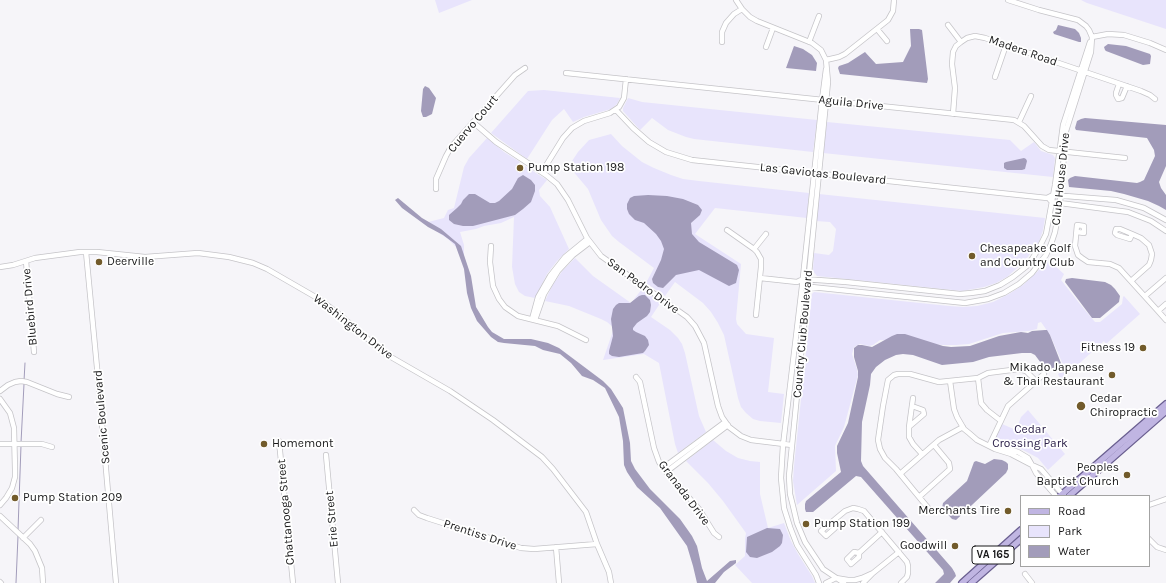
<!DOCTYPE html>
<style>
body{margin:0}
#map{position:relative;width:1166px;height:583px;overflow:hidden;background:#f6f5f9;font-family:Karla,sans-serif}
canvas{display:block}
.legend{position:absolute;left:1020px;top:495px;width:130px;height:72px;box-sizing:border-box;background:#fff;border:1px solid #a3a3a3;margin:0;padding:5px 7px;list-style:none;font-size:12px;color:#19191a}
.legend li{display:flex;align-items:center;gap:8px;height:20px}
.legend b{width:20px;border:1px solid #a3a3a3}
</style>
<div id="map">
<canvas width="1166" height="583"></canvas>
<ul class="legend">
<li><b style="height:5px;background:#c0b5e2"></b>Road</li>
<li><b style="height:11px;background:#e8e4fc"></b>Park</li>
<li><b style="height:11px;background:#a29cba"></b>Water</li>
</ul>
</div>
<script>
const c = document.querySelector('canvas').getContext('2d');
c.lineJoin = 'round';
function paint(path, color) { c.fillStyle = color; c.fill(path, 'evenodd'); }
const shape = rows => new Path2D(rows.map(r => 'M' + r).join(''));
function strokePath(path, color, width, dash) { c.strokeStyle = color; c.lineWidth = width; c.lineCap = dash ? 'butt' : 'round'; c.setLineDash(dash || []); c.stroke(path); }
function write(font, color, halo, rows, align = 'center') {
  c.font = font + ' Karla,sans-serif'; c.lineWidth = 3.5; c.setLineDash([]); c.textBaseline = 'middle'; c.strokeStyle = halo; c.fillStyle = color; for (const [text, x, y, turn = 0] of rows) {
    c.save(); c.translate(x, y); c.rotate((+turn || 0) * Math.PI / 180); c.textAlign = isNaN(turn) ? turn : align; if (halo) c.strokeText(text, 0, 0); c.fillText(text, 0, 0); c.restore();
  }
}
paint(shape([
 [435,0,472,0,439,13],
 [1081,0,1166,0,1166,29,1087,3],
 [544,90,620,98,617,104,611,109,584,117,573,122,564,109,552,120,527,159,491,133,528,91],
 [628,98,642,102,817,120,813,152,694,139,686,137,668,130,652,118,640,130,623,111,623,108],
 [827,122,1010,140,1021,151,1034,142,1041,151,1053,155,1055,158,1053,177,823,153],
 [611,134,622,146,642,162,654,168,671,175,683,179,699,181,809,193,807,218,715,208,695,234,741,264,736,319,737,324,746,334,774,338,768,392,784,394,781,423,760,421,753,419,746,413,741,407,738,398,724,335,718,323,711,312,703,303,675,282,665,296,646,283,654,268,619,242,612,236,601,220,588,189,572,170,570,172,572,161,578,152,589,140],
 [487,138,504,152,520,162,516,168,521,171,525,166,547,180,539,190,540,196,550,207,569,249,557,261,547,274,535,298,525,296,519,292,515,284,512,267,514,217,501,223,484,226,476,229,460,232,464,245,464,266,456,247,448,239,424,223,444,218,448,210,454,208,464,167,469,158],
 [819,194,1045,218,1043,230,1039,242,1024,262,1007,277,996,283,984,287,962,291,817,276,813,271,814,253,829,255,833,251,836,229,830,222,816,221],
 [575,258,593,276,631,303,642,289,661,302,651,317,670,330,678,338,682,344,685,353,699,416,706,432,678,453,675,444,659,363,644,354,603,360,614,328,607,322,601,319,569,306,545,301,552,286,563,270],
 [1047,259,1064,274,1061,280,1080,304,1095,322,1100,322,1122,304,1123,297,1124,296,1140,314,1106,344,1104,341,1061,380,1058,374,1065,369,1050,335,1041,322,1038,323,1037,329,1029,331,1003,333,969,344,956,345,943,345,880,340,873,345,869,346,860,344,854,347,852,354,857,369,858,375,844,427,835,446,836,471,797,505,793,481,794,466,812,294,814,292,949,306,963,307,977,306,993,302,1009,294,1023,285,1038,271],
 [1028,410,1065,454,1048,470,1038,458,1023,450,993,442,1002,424,1016,430,1021,417],
 [713,440,726,451,738,458,750,461,760,462,760,494,768,528,784,523,791,541,798,554,812,576,815,583,752,583,735,565,745,556,745,539,746,533,723,501,708,483,686,461]
]), '#e8e4fc');
paint(shape([
 [1058,25,1075,29,1079,33,1081,38,1081,42,1079,42,1054,34,1053,32,1056,30],
 [910,29,919,29,922,30,928,79,927,83,840,74,838,68,839,66,848,63,865,52,876,64,903,62,911,46],
 [1108,44,1126,46,1150,54,1151,56,1150,64,1143,65,1106,51,1105,50,1104,47],
 [794,46,803,49,812,55,817,63,816,71,786,68],
 [425,86,429,88,436,98,432,114,426,117,423,117,421,111,423,89],
 [1085,118,1166,125,1166,166,1159,182,1161,188,1166,195,1166,210,1159,206,1148,201,1124,194,1111,191,1069,187,1068,180,1070,178,1075,176,1137,183,1140,182,1144,180,1155,156,1154,150,1147,138,1076,130,1075,128,1077,121,1081,119],
 [1024,158,1026,159,1027,161,1025,169,1022,170,1007,170,1004,168,1004,163,1006,162],
 [523,175,531,180,535,185,535,191,531,202,523,209,515,215,473,226,463,226,454,224,449,220,449,215,457,208,461,204,463,200,469,194,475,194,490,203,495,203,499,201,512,189,518,178],
 [648,195,667,196,683,199,698,205,702,210,700,215,691,223,692,234,699,242,737,265,739,270,736,283,729,286,699,270,676,275,663,288,658,287,653,283,652,279,661,260,664,249,661,241,656,234,644,223,635,220,629,214,627,209,627,204,630,198,634,196],
 [398,198,422,218,441,229,461,246,471,276,476,307,488,327,492,332,504,339,531,339,548,343,559,348,603,381,611,389,623,408,630,443,631,461,635,469,650,489,680,519,692,536,697,546,702,568,707,581,730,561,736,560,736,563,724,572,715,583,697,583,693,566,687,546,660,508,637,487,627,472,624,465,623,441,619,417,605,388,593,380,582,376,571,363,560,354,543,350,535,346,504,343,498,342,491,337,477,321,471,308,467,293,464,269,455,244,443,235,428,227,402,208,395,200],
 [1072,278,1105,282,1111,285,1115,289,1120,296,1119,302,1100,318,1092,318,1065,282,1066,279],
 [642,295,645,295,650,300,651,305,650,312,647,316,637,323,633,328,633,330,636,332,645,336,648,340,649,345,645,351,643,353,619,357,612,356,609,354,609,351,613,336,611,319,613,309,616,305,619,303,630,303,639,296],
 [1045,330,1047,330,1050,335,1064,371,1064,373,1061,372,1058,370,1048,368,1044,367,1035,355,1031,353,1022,353,989,357,973,362,942,365,913,355,903,354,896,355,885,360,876,367,871,374,870,385,862,422,861,461,863,466,952,568,955,573,956,576,950,583,935,583,944,574,943,570,861,477,856,476,813,512,806,512,805,509,805,504,806,501,841,472,837,453,837,446,848,423,858,377,858,371,854,357,854,348,858,345,862,345,872,347,892,336,897,334,905,334,943,346,951,347,970,346,999,336,1021,332,1028,333,1032,331],
 [994,459,1002,460,1006,462,1008,464,1008,469,1006,473,956,520,952,519,942,508,943,503,967,481,974,462,976,461,985,464],
 [767,528,780,529,783,535,782,543,780,546,772,552,757,558,750,557,746,552,747,537]
]), '#a29cba');
strokePath(shape([
 [24,381,25,363],
 [21,443,24,384],
 [18,530,21,446],
 [16,583,18,536]
]), '#a29cba', 1);
const minor = shape([
 [736,0,742,9,750,17,757,21,812,43,821,50,826,60,828,82,789,476,790,494,793,506,797,523,805,542,823,569,844,583],
 [948,25,961,42],
 [877,29,887,41],
 [1092,37,1108,34,1124,35,1150,43,1166,50],
 [722,42,722,32,726,23,734,14,742,9],
 [809,42,819,16],
 [766,47,773,28],
 [826,60,839,57,845,54,888,20,893,11,894,0],
 [566,73,1014,120,1024,126,1042,146,1049,150,1125,158],
 [995,77,1006,45],
 [1119,84,1116,93,1116,95,1118,99,1122,98,1127,86],
 [616,110,633,128,649,142,666,152,692,160,1047,198,1053,195,1116,200,1144,208,1166,220],
 [953,114,955,88,952,64,953,52,956,46,961,42,967,38,975,36,985,38,1141,91,1150,95,1155,99],
 [473,122,496,142,546,175,557,184,568,200,587,238,601,256,687,317,695,326,704,343,718,406,722,417,729,427,741,436,751,440,792,445],
 [1019,122,1031,96],
 [542,172,563,138,572,128,584,121,610,113,619,107,624,98,626,79],
 [436,189,436,179,446,156,451,147,515,75,525,68],
 [1050,200,1052,202,1060,203,1128,212,1151,221,1166,231],
 [727,230,754,249,757,252,761,259,761,267,756,315],
 [1077,232,1084,233,1084,226,1077,225,1075,246,1078,255,1082,258,1088,262,1110,264,1119,268,1158,311],
 [491,246,490,262,493,286,499,299,505,307,518,316,558,326,586,340],
 [754,249,766,234],
 [86,252,98,378,116,583],
 [26,261,34,352],
 [0,267,13,265,35,258,80,252,97,252,145,257,198,253,229,257,253,263,267,269,319,299,340,315,384,353,450,391,493,420,542,457,553,469,586,512,597,544,609,572,611,583],
 [760,278,797,282,803,279,846,282,960,294,971,293,985,291,1000,285,1013,277,1027,266,1032,259,1039,248,1046,234,1055,185,1063,125,1090,42],
 [1131,281,1149,265,1151,260,1152,254,1149,245,1141,238,1132,234,1120,229,1116,229,1115,233,1117,235,1130,239,1132,234],
 [802,286,965,303,988,299,1004,293,1019,284,1032,273,1038,265,1046,255,1051,244,1055,232,1060,203,1066,131,1091,52,1092,37,1089,30,1086,26,1078,20,1039,10,1008,0],
 [1145,296,1166,278],
 [1166,304,1158,311,1166,320],
 [532,319,538,297,550,276,565,257,587,239],
 [535,320,544,294,558,271,573,255,590,242],
 [636,377,640,382,654,448,659,462,666,472,699,509,714,533,719,537],
 [978,378,981,403,987,410,1001,421],
 [950,381,954,409,957,417,964,429,969,433,977,440,989,446,1008,406,1044,374],
 [0,391,8,385,15,382,21,381,27,382,57,394,69,397],
 [913,398,909,427,909,437,913,444,922,454],
 [0,399,10,413,14,428,15,470,15,477,12,488,6,498,0,505],
 [910,426,924,414,923,410,912,406],
 [279,441,293,583],
 [0,444,42,444,52,447],
 [989,446,1008,449,1018,452,1028,458,1032,465,1011,454,995,449,989,446],
 [326,455,338,583],
 [663,468,725,422],
 [666,472,728,425],
 [900,474,939,440,963,427],
 [1056,496,1036,473,1032,465,1041,469,1064,496],
 [919,497,950,469,949,463,934,445],
 [1149,505,1166,499],
 [929,509,896,469,885,458,880,449,878,440,883,406,888,380,894,375,898,374,910,374,939,382,978,378,988,373,1019,369,1026,371,1036,381],
 [414,510,419,515,427,518,521,548,534,549,597,544],
 [0,516,30,544,35,551,42,568,43,583],
 [831,523,835,528,826,536,821,531,845,511,853,508,858,509,864,511,907,562,908,566,908,573,907,577,901,583],
 [23,538,41,520],
 [1149,539,1157,547,1166,550],
 [556,547,559,583],
 [859,553,859,557,851,564,847,559,854,552,859,553,882,532],
 [1025,574,1032,583],
 [0,582,1,583],
 [819,583,816,575,797,545,790,527,784,508,781,478,783,445,802,286,822,100,826,69],
 [826,583,836,578,848,580,855,580,862,578,873,573],
 [863,583,873,573,899,552]
]);
const major = shape([
 [1060,496,1166,404],
 [1069,496,1166,411],
 [962,583,1021,530],
 [971,583,1021,539]
]);
strokePath(minor, '#c5c4c8', 6);
strokePath(major, '#6a5f90', 8);
strokePath(minor, '#fff', 4.5);
strokePath(major, '#c0b5e2', 5.5);
for (const [x, y, r, color] of [
 [520,168,4,"#725b2b"],
 [972,256,4,"#725b2b"],
 [99,262,4,"#725b2b"],
 [1143,348,4,"#725b2b"],
 [1112,375,4,"#725b2b"],
 [1081,406,5,"#725b2b"],
 [264,444,4,"#725b2b"],
 [1127,475,4,"#725b2b"],
 [15,498,4,"#725b2b"],
 [1008,511,4,"#725b2b"],
 [806,524,4,"#725b2b"],
 [955,546,4,"#725b2b"]
]) { const dot = new Path2D(); dot.arc(x, y, r, 0, 2 * Math.PI); c.fillStyle = color; c.fill(dot); strokePath(dot, '#fff', 1.5); }
for (const [x, y, w] of [
 [993,555,42]
]) { const box = new Path2D(); box.roundRect(x - w / 2, y - 9, w, 18, 3); c.fillStyle = '#fff'; c.fill(box); strokePath(box, '#19191a', 1); }
write('bold 11px', '#19191a', null, [
 ["VA 165",993,555]
]);
write('12px', '#19191a', '#fff', [
 ["Madera Road",1023,51,19],
 ["Aguila Drive",851,103,6],
 ["Cuervo Court",473,124,-50],
 ["Las Gaviotas Boulevard",823,174,6],
 ["Club House Drive",1061,179,-84],
 ["San Pedro Drive",643,286,36],
 ["Bluebird Drive",30,307,-95],
 ["Washington Drive",353,327,38],
 ["Country Club Boulevard",803,334,-85],
 ["Scenic Boulevard",102,417,-95],
 ["Granada Drive",684,493,53],
 ["Chattanooga Street",286,512,-95],
 ["Erie Street",332,519,-95],
 ["Prentiss Drive",480,535,18]
]);
write('12px', '#19191a', '#fff', [
 ["Pump Station 198",528,168],
 ["Chesapeake Golf",980,249],
 ["and Country Club",980,263],
 ["Deerville",107,262],
 ["Fitness 19",1135,348,"right"],
 ["Mikado Japanese",1104,368,"right"],
 ["& Thai Restaurant",1104,382,"right"],
 ["Cedar",1090,399],
 ["Chiropractic",1090,413],
 ["Homemont",272,444],
 ["Peoples",1119,468,"right"],
 ["Baptist Church",1119,482,"right"],
 ["Pump Station 209",23,498],
 ["Merchants Tire",1000,511,"right"],
 ["Pump Station 199",814,524],
 ["Goodwill",947,546,"right"]
], 'left');
write('12px', '#2d224b', '#fff', [
 ["Cedar",1030,430],
 ["Crossing Park",1030,444]
]);
</script>
